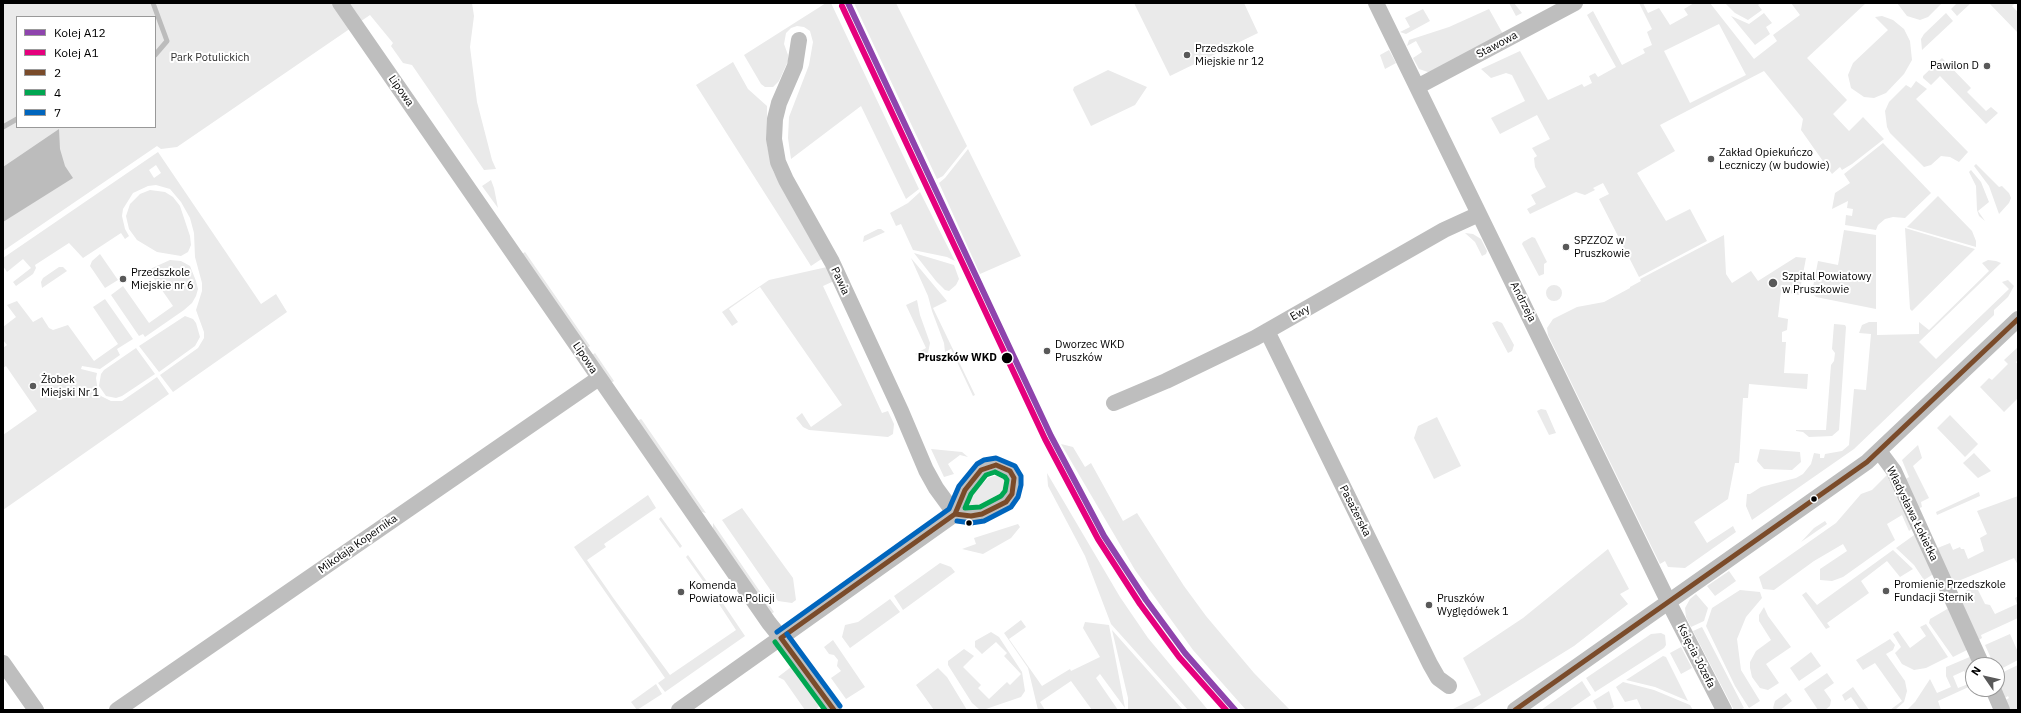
<!DOCTYPE html>
<meta charset="utf-8">
<style>
body{margin:0}
#map{position:relative;width:2021px;height:713px;overflow:hidden;background:#fff;font-family:"IBM Plex Sans",sans-serif}
canvas{display:block}
.frame{position:absolute;inset:0;border:4px solid #000;pointer-events:none}
.legend{position:absolute;left:16px;top:16px;width:140px;height:112px;box-sizing:border-box;background:#fff;border:1px solid #999;margin:0;padding:5px 7px;list-style:none;font-size:12px;color:#000}
.legend li{display:flex;align-items:center;gap:8px;height:20px}
.legend b{width:20px;border:1px solid #999}
.north{position:absolute;left:1965px;top:657px;width:40px;height:40px;box-sizing:border-box;background:#fff;border:1px solid #999;border-radius:50%;rotate:304deg;font-size:11px;font-weight:700;line-height:16px;text-align:center;color:#000}
.north::after{content:'';display:block;margin:auto;width:14px;height:18px;background:#595959;clip-path:polygon(50% 0,100% 100%,50% 72%,0 100%)}
</style>
<div id="map">
<canvas width="2021" height="713"></canvas>
<div class="frame"></div>
<ul class="legend">
<li><b style="height:5px;background:#8e44ad"></b>Kolej A12</li>
<li><b style="height:5px;background:#e5007d"></b>Kolej A1</li>
<li><b style="height:5px;background:#7a4b2a"></b>2</li>
<li><b style="height:5px;background:#00a651"></b>4</li>
<li><b style="height:5px;background:#0065bd"></b>7</li>
</ul>
<div class="north">N</div>
</div>
<script>
const c = document.querySelector('canvas').getContext('2d');
c.lineJoin = 'round';
function paint(path, color) { c.fillStyle = color; c.fill(path, 'evenodd'); }
const shape = rows => new Path2D(rows.map(r => 'M' + r).join(''));
function strokePath(path, color, width, dash) { c.strokeStyle = color; c.lineWidth = width; c.lineCap = dash ? 'butt' : 'round'; c.setLineDash(dash || []); c.stroke(path); }
function write(font, color, halo, rows, align = 'center') {
  c.font = font + ' "IBM Plex Sans",sans-serif'; c.lineWidth = 4; c.setLineDash([]); c.textBaseline = 'middle'; c.strokeStyle = halo; c.fillStyle = color; for (const [text, x, y, turn = 0] of rows) {
    c.save(); c.translate(x, y); c.rotate((+turn || 0) * Math.PI / 180); c.textAlign = isNaN(turn) ? turn : align; if (halo) c.strokeText(text, 0, 0); c.fillText(text, 0, 0); c.restore();
  }
}
paint(shape([
 [3,3,472,3,474,16,470,47,477,102,492,160,496,169,484,170,412,65,403,63,391,46,393,43,370,15,177,147,161,149,157,146,3,251],
 [17,17,155,17,155,127,17,127],
 [826,3,831,3,919,189,906,199,861,106,791,159,788,138,789,117,809,65,813,42,810,31,804,27,797,26,791,28,786,33,784,44,788,55,788,61,779,81,773,87,765,87,761,84,744,55],
 [854,3,896,3,967,146,943,176,937,179],
 [1134,3,1244,3,1258,33,1170,76],
 [1509,3,1514,3,1522,13,1516,16],
 [1639,3,1643,3,1648,13,1659,8,1670,25,1688,15,1684,9,1694,3,1710,3,1754,59,1777,41,1773,35,1800,15,1791,3,1866,3,1807,58,1847,100,1833,114,1849,131,1863,117,1884,139,1852,164,1842,170,1840,167,1832,174,1801,130,1803,119,1764,71,1660,125,1675,151,1637,173,1666,221,1690,209,1707,241,1639,277,1599,199,1609,194,1603,183,1593,188,1595,190,1585,195,1576,192,1530,214,1527,209,1536,204,1531,195,1546,187,1535,167,1534,158,1537,156,1532,148,1550,139,1537,115,1500,134,1491,118,1525,101,1512,75,1506,73,1491,78,1481,69,1520,51,1548,100,1582,84,1584,87,1592,83,1589,76,1595,73,1598,77,1616,67,1587,15,1593,11,1622,65,1645,53,1643,49,1652,45,1647,32,1652,29],
 [1719,24,1746,75,1690,103,1664,51],
 [1725,3,1761,3,1758,5,1762,10,1748,20,1735,13],
 [1897,3,1942,3,1928,17,1920,20,1907,16],
 [1957,3,1971,3,1957,16,1951,9],
 [1989,3,2015,3,2012,6,2018,12,2018,33],
 [1423,9,1430,21,1406,34,1400,32,1410,27,1405,18],
 [1489,9,1503,34,1433,71,1428,72,1419,69,1413,58,1422,52,1416,41,1407,46,1409,40,1449,27],
 [1764,13,1772,23,1766,27,1770,34,1755,45,1731,16,1749,24],
 [1946,13,1953,21,1922,50,1921,39,1924,34],
 [1882,16,1893,20,1904,29,1910,41,1912,60,1904,74,1886,93,1874,98,1864,97,1851,88,1848,75,1853,63,1888,30,1875,17],
 [1389,50,1396,63,1385,69,1380,55],
 [1942,58,1971,88,1967,92,1986,111,1991,107,1998,113,1986,124,1940,76,1931,85,1923,78,1923,76],
 [733,62,748,89,767,106,767,145,773,171,823,258,811,266,696,85],
 [1108,70,1147,87,1135,105,1091,126,1073,90,1074,87],
 [1916,81,1927,89,1916,99,1968,152,1959,162,1950,157,1941,156,1931,165,1924,167,1890,133,1887,127,1885,111,1889,102,1906,85,1911,88],
 [1883,143,1931,193,1905,218,1893,217,1885,219,1878,225,1876,230,1845,225,1846,215,1852,216,1853,209,1847,208,1848,201,1832,209,1835,193,1850,183,1844,174],
 [968,149,1021,256,980,274,939,183,945,178],
 [158,152,261,304,276,294,287,312,173,392,160,375,198,348,204,338,204,332,196,310,202,291,202,283,195,257,194,233,190,218,181,202,170,189,156,185,148,186,133,193,123,209,122,216,125,229,129,236,125,239,121,233,83,258,69,243,35,265,36,268,33,274,16,286,13,282,31,268,23,259,7,272,3,266,3,258],
 [156,165,161,173,154,178,149,170],
 [1976,164,1999,187,2002,186,2009,193,2011,198,2009,203,1999,214,1989,186,1974,166],
 [1971,170,1981,182,1989,202,1978,211,1985,221,1979,216,1977,210,1976,186,1969,172],
 [491,180,494,188,498,208,482,186],
 [150,190,165,192,173,197,180,206,190,236,191,245,188,252,181,256,157,252,137,240,129,229,126,216,130,204,140,194],
 [920,192,955,261,947,257,913,250,901,224,896,226,890,213,908,203],
 [1938,196,1972,231,1976,241,1976,247,1907,227],
 [1905,228,1975,249,1912,311,1910,309],
 [878,229,881,229,885,232,863,242,864,236],
 [1844,230,1876,235,1876,309,1816,297,1814,295,1812,292,1818,261,1838,265],
 [1465,233,1473,234,1481,239,1487,251,1486,254,1482,256,1475,242],
 [1724,235,1726,274,1732,283,1751,271,1758,281,1796,257,1806,258,1799,295,1781,291,1778,317,1788,319,1787,330,1782,332,1782,342,1786,342,1784,373,1808,374,1807,389,1749,384,1748,398,1743,398,1739,463,1735,463,1728,499,1694,522,1707,543,1733,526,1736,532,1685,568,1668,567,1665,561,1660,564,1548,335,1547,328,1553,319,1577,307,1604,302,1630,288,1630,287,1641,281,1640,279],
 [1532,237,1535,238,1547,262,1544,264,1544,274,1539,276,1522,244,1523,242],
 [525,252,590,346,587,348,522,254],
 [914,253,954,265,959,279,956,285,949,291,945,290,936,281],
 [100,254,118,280,105,288,90,266,92,261],
 [911,258,947,301,933,308,975,395,973,396,951,349,945,352,944,343,932,311,928,296],
 [170,260,181,261,190,266,196,281,198,289,196,296,192,303,184,310,145,337,143,334,139,336,111,295,123,286,149,323,173,306,148,270],
 [1988,260,1996,261,2001,263,1919,342,1936,359,2009,289,2002,282,2008,280,2014,286,2008,297,1994,310,1994,315,1854,449,1752,520,1746,506,1747,494,1750,494,1761,487,1796,478,1803,474,1811,464,1814,453,1820,454,1820,458,1824,458,1825,454,1842,451,1849,445,1854,389,1866,390,1871,334,1859,333,1862,325,1869,322,1877,322,1877,335,1919,334,1919,322,1929,330,1989,271,1982,263],
 [59,267,63,267,67,271,42,288,41,282,43,278],
 [827,267,834,281,823,286,882,413,888,411,894,424,893,434,888,437,809,430,803,427,796,418,802,413,811,427,842,405,760,287,729,309,738,322,732,326,722,312,769,280],
 '1546 293a8 8 0 1 1 16 0a8 8 0 1 1-16 0Z',
 [105,299,133,339,117,349,120,355,100,369,82,366,81,369,97,373,96,378,98,392,101,396,111,401,122,401,157,377,169,394,3,510,3,435,37,411,6,366,3,368,3,348,7,345,3,340,3,327,16,317,7,305,17,301,33,322,42,317,49,328,53,330,68,325,94,361,118,344,93,307],
 [917,300,920,315,930,343,928,353,921,357,915,354,926,348,906,305],
 [185,316,193,319,196,323,200,337,195,346,159,372,139,346],
 [1497,321,1502,323,1514,345,1512,351,1508,353,1492,323],
 [1834,324,1845,325,1846,327,1839,430,1832,436,1809,437,1803,432,1796,431,1796,430,1826,430,1831,365,1834,361,1835,353,1832,349],
 [2018,347,2018,360,2016,362,2018,365,2018,398,2004,412,1980,387,1989,378,1992,380,2008,364,2004,360],
 [136,348,155,374,122,396,116,398,106,396,99,386,101,374,104,370],
 [595,353,614,381,611,383,592,355],
 [1541,409,1546,410,1556,433,1549,435,1537,411],
 [1950,415,1978,444,1965,457,1937,428],
 [1437,417,1461,466,1434,479,1414,438,1418,426],
 [641,419,642,420,706,513,702,512,637,421],
 [1061,444,1073,447,1085,467,1091,463,1123,521,1137,513,1184,586,1206,616,1254,673,1290,710,1246,710,1193,650,1135,570],
 [1918,445,1922,458,1913,466,1929,498,1921,502,1922,507,1917,509,1904,480,1909,477,1902,460],
 [931,449,962,452,968,457,960,455,948,464,954,474,944,477],
 [1760,449,1800,452,1801,462,1792,470,1764,469,1757,461],
 [1974,453,1991,471,1978,478,1963,463],
 [1047,473,1120,597,1148,638,1208,710,1188,710,1111,624,1085,556,1048,486],
 [1889,473,1914,527,1909,531,1902,515,1887,524,1895,540,1843,577,1832,581,1820,580,1820,569,1847,551,1843,544,1814,561,1774,590,1763,589,1759,577,1836,523,1861,494,1872,490],
 [997,475,1000,475,1005,480,1006,484,1003,492,974,507,971,506,967,502,968,499,988,478],
 [1979,492,1980,496,1937,515,1936,512],
 [648,495,656,508,604,544,606,547,587,560,614,599,670,675,736,630,719,604,722,602,745,636,665,692,658,683,665,678,574,547],
 [2018,496,2018,565,2014,558,1951,584,1935,549,1950,543,1953,550,1960,547,1961,549,1964,549,1968,559,1984,551,1980,538,1987,534,1977,511],
 [742,508,793,578,796,600,792,603,778,601,722,520],
 [661,517,682,546,680,548,659,519],
 [1825,521,1827,524,1801,542,1814,528],
 [713,523,774,612,771,614,713,529],
 [1018,524,1020,527,1011,538,983,554,962,549,976,544,974,538],
 [1917,533,1935,573,1924,580,1914,565,1896,548],
 [1608,549,1629,589,1620,594,1628,604,1574,646,1471,710,1451,710,1481,695,1463,658,1523,618],
 [1893,550,1913,569,1900,577,1887,561,1861,581,1869,593,1827,623,1830,627,1826,629,1802,595,1806,592,1817,605],
 [688,555,710,586,708,588,686,557],
 [940,563,951,567,955,572,903,610,894,596],
 [1729,571,1736,581,1715,596,1707,586],
 [1975,584,1985,604,1990,605,1995,614,2017,604,2015,598,2018,596,2018,618,1981,635,1982,638,1977,641,1957,598],
 [1740,590,1760,592,1762,598,1746,617,1737,639,1741,670,1760,701,1749,708,1735,686,1706,626,1712,608],
 [1696,594,1708,608,1704,621,1691,627,1686,617,1685,608,1690,599],
 [890,599,900,612,850,648,842,637,845,625,858,622],
 [1764,607,1768,616,1791,647,1766,664,1779,683,1768,690,1760,688,1752,677,1750,668,1750,662,1756,651,1771,640,1759,621,1759,615],
 [1949,608,1969,649,1953,657,1929,623,1930,619],
 [1021,620,1026,627,1009,639,1042,686,1070,669,1071,671,1100,657,1083,628,1085,622,1109,625,1125,708,1100,674,1096,678,1118,710,1092,710,1071,681,1040,702,1045,710,1038,710,1028,668,1004,633],
 [1926,624,1948,657,1926,668,1914,670,1902,664,1895,653,1901,647,1893,634,1898,631,1910,648,1926,636,1920,627],
 [1702,627,1744,708,1740,710,1734,710,1693,631],
 [1112,630,1183,710,1128,710,1128,698],
 [991,632,999,637,1022,672,1025,691,1021,697,983,710,979,709,972,703,948,665,948,661,964,649,974,656,963,667,981,685,978,688,989,699,1007,682,1010,685,1021,674,1004,656,1007,653,996,642,982,654,975,647,975,641],
 [1661,633,1665,635,1666,645,1664,648,1595,692,1586,678,1651,634],
 [2010,634,2018,652,2018,660,1997,671,1997,665,1994,665,1985,645],
 [1890,639,1895,645,1893,650,1886,654,1905,681,1907,691,1904,702,1895,710,1890,710,1902,701,1875,663,1863,670,1856,660],
 [833,640,865,687,846,699,831,678,841,671,837,666,838,660,834,655,829,654,824,647],
 [1681,647,1692,668,1681,674,1670,653],
 [1811,652,1821,666,1799,681,1790,668],
 [1663,656,1666,657,1688,701,1655,687,1626,680],
 [1972,656,1976,665,1973,665,1973,675,1968,677,1964,671,1953,676,1958,688,1971,683,1973,682,1973,685,1938,701,1941,710,1907,710,1915,702,1930,679,1937,693,1951,687,1946,676,1946,667],
 [2018,665,2018,710,2008,710,2004,701,2009,698,2008,696,2003,699,1997,687,1997,675],
 [791,667,819,706,816,710,805,710,784,680,778,677],
 [938,668,947,677,967,710,934,710,916,685],
 [1827,673,1834,683,1824,690,1831,700,1830,706,1825,710,1818,710,1804,689],
 [1582,681,1591,695,1569,710,1541,710],
 [1623,682,1654,690,1690,705,1693,710,1642,710,1637,699,1625,702,1616,687],
 [656,684,662,694,637,710,631,702],
 [1853,687,1869,710,1860,710,1851,697,1845,701,1842,695],
 [1609,691,1614,707,1609,710,1597,709,1593,701],
 [1786,693,1792,701,1780,710,1775,710,1773,708,1775,701]
]), '#eaeaea');
paint(shape([
 [59,129,60,149,65,166,73,178,3,222,3,167]
]), '#bcbcbc');
strokePath(shape([
 [153,3,167,41,155,55],
 [3,127,17,119]
]), '#bcbcbc', 5);
strokePath(shape([
 [340,3,769,623,790,649,834,710],
 [1376,3,1668,601,1724,710],
 [799,40,795,66,779,103,775,119,774,139,778,162,786,180,832,262,901,411,926,470,936,488,955,514],
 [1417,87,1575,3],
 [1267,331,1430,664,1438,678,1449,686],
 [1114,403,1166,381,1255,338,1444,230,1479,214],
 [1879,451,1894,471,1982,665],
 [3,663,36,710],
 [1993,689,2002,710],
 [117,710,599,378],
 [679,710,955,514,965,490,981,470,986,467,996,465,1010,471,1014,478,1014,484,1012,494,1006,502,982,514,971,516,955,514],
 [1515,710,1867,462,2018,319]
]), '#bebebe', 16);
strokePath(shape([
 [996,465,1010,471,1014,478,1012,494,1006,502,982,514,971,516,955,514,965,490,981,470,996,465],
 [781,638,955,514],
 [781,638,834,710],
 [1515,710,1867,462,2018,319]
]), '#7a4b2a', 5);
strokePath(shape([
 [995,472,1005,477,1007,480,1005,491,1001,496,980,507,965,508,971,494,986,475,995,472],
 [775,642,825,710]
]), '#00a651', 5);
strokePath(shape([
 [777,632,949,509,959,486,977,464,984,460,996,458,1015,466,1021,476,1021,485,1018,497,1011,507,984,521,971,523,957,521],
 [787,634,840,706]
]), '#0065bd', 5);
strokePath(shape([
 [848,3,1051,436,1104,536,1146,600,1185,653,1235,710]
]), '#8e44ad', 6);
strokePath(shape([
 [842,6,1045,439,1098,539,1140,604,1179,657,1226,710]
]), '#e5007d', 6);
for (const [x, y, r, color] of [
 [1187,55,4,"#595959"],
 [1987,66,4,"#595959"],
 [1711,159,4,"#595959"],
 [1566,247,4,"#595959"],
 [123,279,4,"#595959"],
 [1773,283,5,"#595959"],
 [1047,351,4,"#595959"],
 [1007,358,6,"#000"],
 [33,386,4,"#595959"],
 [1814,499,3.5,"#000"],
 [969,523,3.5,"#000"],
 [1886,591,4,"#595959"],
 [681,592,4,"#595959"],
 [1429,605,4,"#595959"]
]) { const dot = new Path2D(); dot.arc(x, y, r, 0, 2 * Math.PI); c.fillStyle = color; c.fill(dot); strokePath(dot, '#fff', 1.5); }
write('11px', '#000', '#fff', [
 ["Stawowa",1497,45,-28],
 ["Lipowa",401,91,55],
 ["Pawia",840,281,65],
 ["Andrzeja",1523,302,63],
 ["Ewy",1300,313,-30],
 ["Lipowa",585,358,56],
 ["Pasażerska",1355,511,63],
 ["Władysława Łokietka",1912,514,64],
 ["Mikołaja Kopernika",358,544,-35],
 ["Księcia Józefa",1696,656,63]
]);
write('11px', '#000', '#fff', [
 ["Przedszkole",1195,49],
 ["Miejskie nr 12",1195,62],
 ["Pawilon D",1979,66,"right"],
 ["Zakład Opiekuńczo",1719,153],
 ["Leczniczy (w budowie)",1719,166],
 ["SPZZOZ w",1574,241],
 ["Pruszkowie",1574,254],
 ["Przedszkole",131,273],
 ["Miejskie nr 6",131,286],
 ["Szpital Powiatowy",1782,277],
 ["w Pruszkowie",1782,290],
 ["Dworzec WKD",1055,345],
 ["Pruszków",1055,358],
 ["Żłobek",41,380],
 ["Miejski Nr 1",41,393],
 ["Promienie Przedszkole",1894,585],
 ["Fundacji Sternik",1894,598],
 ["Komenda",689,586],
 ["Powiatowa Policji",689,599],
 ["Pruszków",1437,599],
 ["Wyględówek 1",1437,612]
], 'left');
write('11px', '#303030', '#fff', [
 ["Park Potulickich",210,58]
]);
write('bold 11px', '#000', '#fff', [
 ["Pruszków WKD",997,358]
], 'right');
</script>
